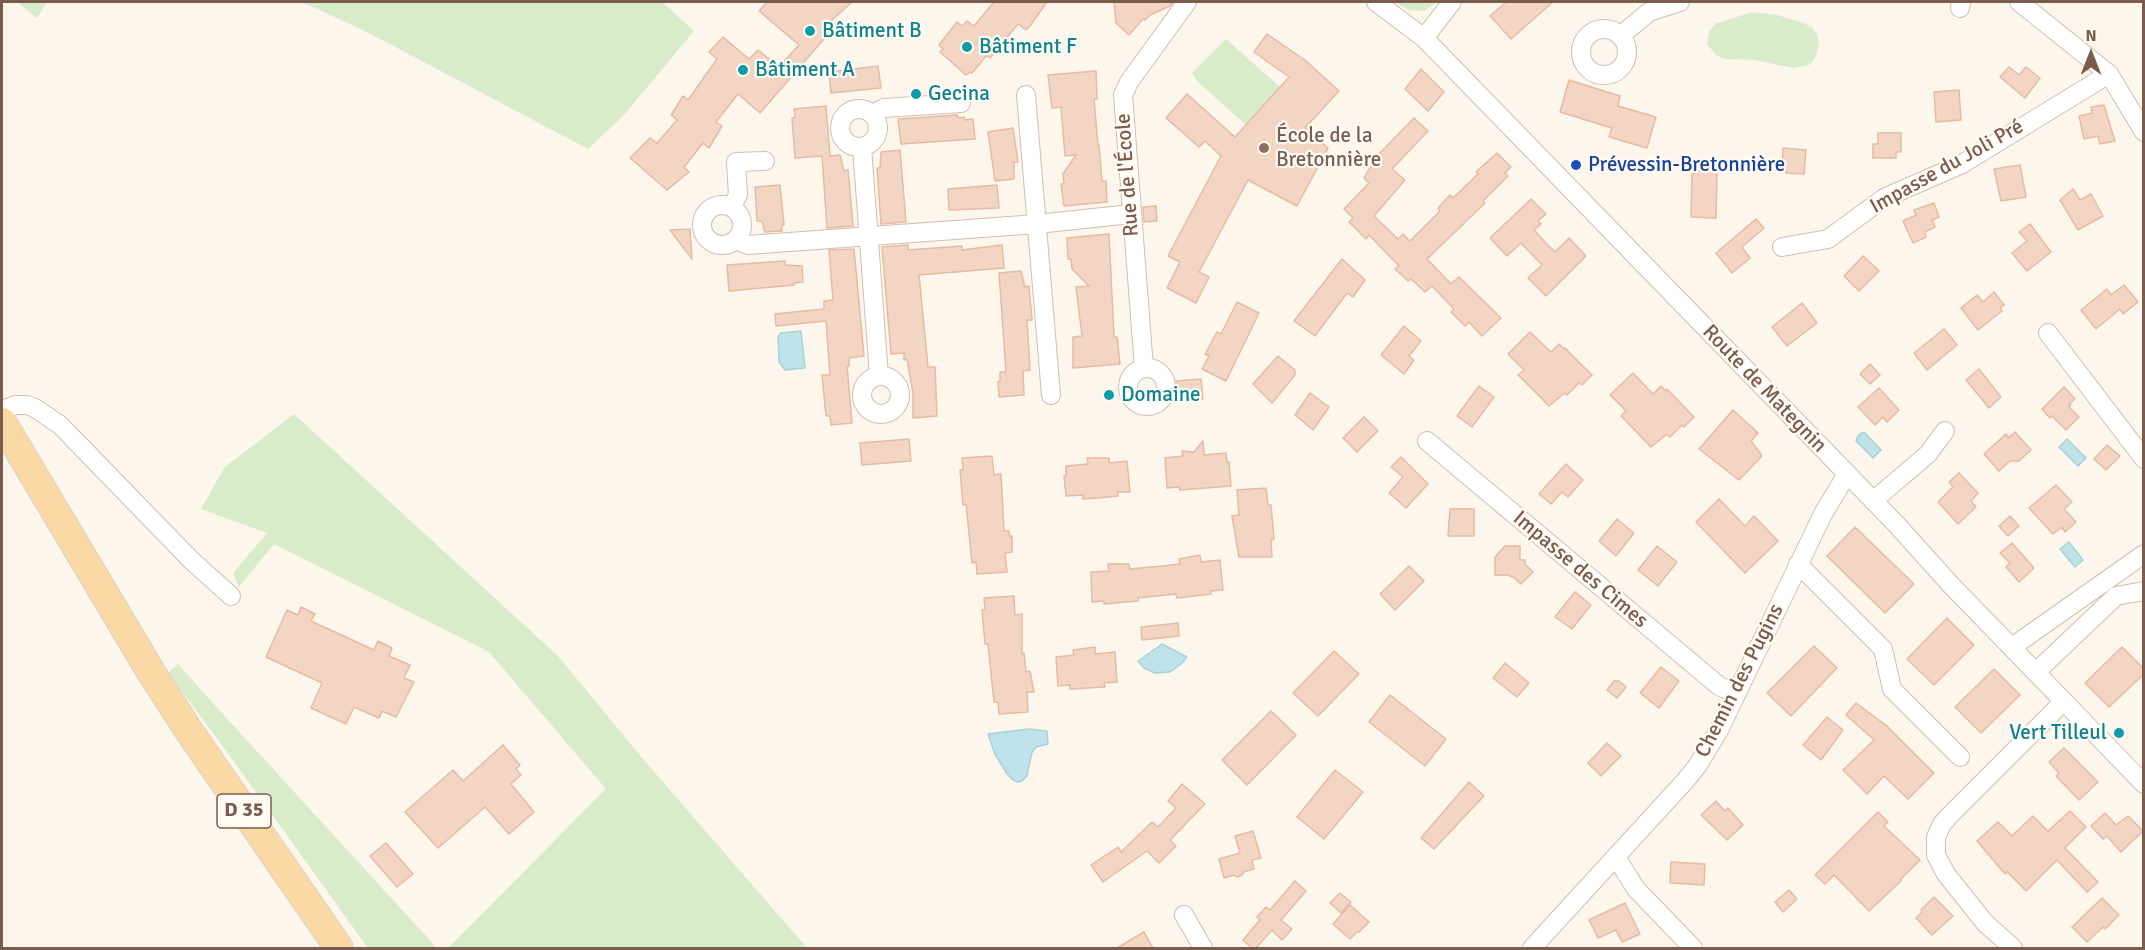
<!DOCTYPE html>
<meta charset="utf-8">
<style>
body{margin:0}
#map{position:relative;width:2145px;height:950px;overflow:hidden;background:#fdf6ec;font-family:Signika,sans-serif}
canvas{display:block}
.frame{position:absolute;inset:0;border:3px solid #7a5c4d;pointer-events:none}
.north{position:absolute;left:2061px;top:24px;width:60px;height:60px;-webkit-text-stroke:4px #fffaf3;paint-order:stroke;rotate:0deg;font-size:16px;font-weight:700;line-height:24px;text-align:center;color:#7a5c4d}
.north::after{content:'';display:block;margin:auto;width:21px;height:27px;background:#7a5c4d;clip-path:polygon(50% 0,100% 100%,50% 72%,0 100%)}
</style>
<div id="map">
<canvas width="2145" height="950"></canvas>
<div class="frame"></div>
<div class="north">N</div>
</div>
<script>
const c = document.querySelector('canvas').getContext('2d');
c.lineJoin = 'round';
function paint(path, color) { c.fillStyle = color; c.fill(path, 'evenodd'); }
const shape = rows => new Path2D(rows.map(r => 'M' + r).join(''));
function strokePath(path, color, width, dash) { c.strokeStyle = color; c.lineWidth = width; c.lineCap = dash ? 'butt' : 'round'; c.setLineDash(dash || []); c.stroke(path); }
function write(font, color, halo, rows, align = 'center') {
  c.font = font + ' Signika,sans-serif'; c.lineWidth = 4.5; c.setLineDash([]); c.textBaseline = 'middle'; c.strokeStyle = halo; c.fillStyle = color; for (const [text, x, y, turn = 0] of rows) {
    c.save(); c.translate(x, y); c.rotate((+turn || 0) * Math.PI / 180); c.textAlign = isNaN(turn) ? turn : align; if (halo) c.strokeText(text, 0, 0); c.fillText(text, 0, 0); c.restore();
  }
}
paint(shape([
 [17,2,47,2,37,18],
 [302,2,662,2,694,31,624,115,588,149,369,33],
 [1395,2,1437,2,1424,11,1408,10],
 [1752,12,1777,15,1804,23,1812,28,1817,34,1819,44,1815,58,1809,65,1793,68,1754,60,1724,59,1716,55,1707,44,1709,32,1715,24],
 [1226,39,1280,87,1246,125,1199,83,1192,73],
 [294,414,558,656,643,759,807,948,448,948,606,789,489,652,274,544,239,587,233,573,267,533,201,509,224,468],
 [178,664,210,700,437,948,368,948,219,741,168,673]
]), '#d8ecc9');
const water = shape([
 [801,331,805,368,785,370,779,362,778,337,781,333,801,331],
 [1861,433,1865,433,1881,450,1873,458,1856,441,1858,436,1861,433],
 [2067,439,2086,458,2078,466,2059,447,2067,439],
 [2069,542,2083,560,2075,567,2060,549,2069,542],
 [1162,644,1187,657,1181,664,1170,672,1155,673,1144,668,1138,661,1162,644],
 [1029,729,1047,731,1048,744,1036,747,1032,752,1027,776,1022,781,1018,782,1013,780,1007,774,995,754,988,734,1029,729]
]);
paint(water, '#bfe3e8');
strokePath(water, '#a5d3da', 1.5);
const building = shape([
 [767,2,852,2,831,21,836,25,760,113,738,94,716,122,722,126,709,148,703,143,684,167,689,172,667,190,630,158,650,138,657,143,677,120,671,115,683,96,688,100,717,59,709,52,723,37,749,59,758,50,779,67,799,45,759,11,767,2],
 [994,2,1047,2,1030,26,1026,30,1018,24,990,58,987,55,972,73,970,72,966,75,940,52,943,49,939,45,957,22,962,26,967,21,974,26,994,2],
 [1114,2,1173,2,1170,6,1150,15,1145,20,1143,19,1129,35,1116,23,1114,2],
 [1506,2,1553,2,1511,39,1490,16,1506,2],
 [1267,34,1305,60,1339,91,1305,128,1328,148,1297,206,1248,180,1199,272,1209,277,1196,303,1167,288,1180,262,1168,256,1221,156,1205,141,1199,147,1166,118,1187,94,1235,137,1289,77,1254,52,1267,34],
 [878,66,881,88,831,93,829,72,878,66],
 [2009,67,2019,75,2026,67,2040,78,2025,98,2000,77,2009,67],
 [1421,69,1444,92,1428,111,1405,89,1421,69],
 [1096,71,1097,99,1094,99,1098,145,1099,145,1102,181,1106,181,1107,202,1064,206,1061,184,1064,184,1063,174,1076,155,1065,156,1061,107,1052,108,1048,75,1096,71],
 [1569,80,1620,96,1618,106,1656,117,1647,148,1609,137,1612,128,1560,112,1569,80],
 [1959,90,1961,120,1936,122,1934,92,1959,90],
 [2104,105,2115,141,2100,144,2098,136,2084,139,2079,116,2092,113,2091,107,2104,105],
 [826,106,830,156,840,155,844,171,848,170,853,226,827,228,822,156,795,158,792,118,795,117,794,109,826,106],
 [957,115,958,118,964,117,965,120,973,119,975,139,901,144,898,119,957,115],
 [1414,118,1428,131,1392,169,1405,180,1374,216,1398,239,1403,234,1410,241,1440,211,1438,208,1450,195,1453,198,1478,174,1476,172,1497,153,1511,167,1505,173,1508,176,1483,201,1485,203,1427,259,1451,284,1459,277,1501,318,1482,336,1469,322,1465,326,1451,312,1454,309,1432,286,1425,292,1411,279,1408,281,1395,269,1399,266,1369,235,1366,239,1349,222,1353,218,1344,209,1369,183,1364,178,1376,157,1414,118],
 [1013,128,1018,162,1014,162,1014,179,995,181,988,132,1013,128],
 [1878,133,1901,133,1901,152,1896,152,1896,158,1873,158,1873,144,1878,144,1878,133],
 [1783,148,1806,150,1804,174,1786,173,1786,171,1782,171,1783,148],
 [900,150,906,222,881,224,877,168,880,168,881,152,900,150],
 [2020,165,2026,197,2001,201,1994,169,2020,165],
 [1700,170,1717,170,1716,218,1691,217,1692,174,1700,170],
 [780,185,784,225,782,225,782,231,765,232,762,221,757,221,755,187,780,185],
 [997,185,999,208,949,210,948,189,997,185],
 [2073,189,2080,200,2091,194,2103,216,2078,230,2060,200,2073,189],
 [1531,199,1546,214,1538,221,1541,224,1534,230,1544,241,1555,252,1569,238,1586,256,1546,296,1528,278,1542,265,1521,243,1507,256,1490,238,1531,199],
 [1934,203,1939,217,1932,220,1935,227,1925,232,1926,237,1913,243,1903,221,1916,215,1914,210,1934,203],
 [1156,206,1157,221,1144,222,1143,207,1156,206],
 [1756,219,1764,228,1742,247,1750,258,1732,273,1716,253,1756,219],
 [2030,224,2051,252,2027,271,2012,253,2027,241,2019,232,2030,224],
 [690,229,692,259,670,230,690,229],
 [1109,234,1114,337,1117,337,1120,364,1073,368,1073,337,1082,336,1076,287,1089,286,1072,269,1071,259,1068,259,1067,238,1109,234],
 [908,245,908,250,962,246,962,250,1002,245,1004,268,919,275,928,367,935,367,937,416,913,418,913,393,907,359,904,360,904,353,891,354,882,247,908,245],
 [854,249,864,356,849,358,849,366,847,366,852,423,831,425,830,416,826,416,822,375,830,375,826,321,776,326,775,314,824,309,824,301,833,300,829,250,854,249],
 [1863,256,1879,271,1859,291,1844,276,1863,256],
 [1342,259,1365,280,1353,297,1347,293,1315,336,1294,321,1342,259],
 [785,261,785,265,802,266,803,282,794,283,794,285,729,291,727,265,785,261],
 [1021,271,1025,287,1029,286,1032,320,1027,320,1030,370,1023,371,1024,395,999,397,998,382,1000,381,1000,372,1006,372,999,273,1021,271],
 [2124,285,2138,302,2123,314,2120,309,2096,329,2081,310,2107,289,2111,295,2124,285],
 [1994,292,2004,305,2000,308,2002,311,1978,330,1961,308,1977,295,1983,302,1994,292],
 [1237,302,1259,313,1226,381,1202,369,1209,356,1205,354,1217,332,1221,334,1237,302],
 [1802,303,1817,323,1787,346,1772,327,1802,303],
 [1404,326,1421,341,1409,356,1414,360,1404,374,1381,355,1404,326],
 [1944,329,1957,345,1927,370,1914,353,1944,329],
 [1530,332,1551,352,1559,344,1564,349,1565,348,1592,375,1582,385,1579,383,1567,395,1565,393,1549,406,1518,375,1524,370,1508,354,1530,332],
 [1278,356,1295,370,1295,375,1272,403,1253,384,1278,356],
 [1870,364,1880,375,1870,384,1860,374,1870,364],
 [1979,369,2001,397,1989,408,1966,380,1979,369],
 [1633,373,1653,394,1661,386,1666,391,1667,389,1694,417,1684,427,1682,425,1670,437,1667,434,1651,447,1621,416,1626,411,1610,395,1633,373],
 [1201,379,1203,399,1178,402,1176,381,1201,379],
 [1479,386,1494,397,1472,427,1457,416,1479,386],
 [2064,387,2075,399,2069,404,2071,405,2069,407,2079,417,2066,430,2052,416,2050,418,2042,409,2064,387],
 [1879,388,1899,410,1887,422,1883,417,1875,425,1858,407,1879,388],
 [1310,393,1329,407,1313,430,1295,415,1310,393],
 [1733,410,1758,433,1751,441,1762,456,1739,480,1699,449,1733,410],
 [1364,417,1378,431,1357,452,1343,438,1364,417],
 [2015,432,2031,450,2019,461,2010,461,1999,471,1984,454,2006,434,2009,438,2015,432],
 [909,439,911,461,862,465,860,443,909,439],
 [1203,441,1204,455,1226,453,1227,462,1229,462,1231,486,1180,490,1179,487,1167,488,1165,458,1183,456,1182,451,1194,452,1203,441],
 [2107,445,2120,456,2106,470,2094,459,2107,445],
 [992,456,994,475,1001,474,1004,531,1009,531,1010,537,1012,536,1012,552,1005,553,1007,572,977,574,976,562,972,563,966,504,963,505,960,470,963,470,962,458,992,456],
 [1401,457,1428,484,1406,508,1389,493,1403,477,1391,467,1401,457],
 [1087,458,1109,458,1109,463,1127,461,1130,492,1117,492,1118,496,1097,498,1083,499,1083,495,1066,496,1064,476,1066,476,1066,466,1088,464,1087,458],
 [1566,464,1583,480,1568,497,1562,492,1551,504,1539,494,1566,464],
 [1959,473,1978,493,1971,501,1976,507,1958,524,1938,502,1953,487,1949,482,1959,473],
 [2056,485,2072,502,2064,509,2076,522,2065,532,2062,527,2053,534,2029,508,2056,485],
 [1266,488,1268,505,1271,505,1274,539,1271,540,1272,557,1239,557,1232,516,1239,515,1237,490,1266,488],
 [1719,499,1745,526,1754,516,1778,541,1745,573,1696,522,1719,499],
 [1450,509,1474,509,1474,536,1448,536,1450,509],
 [2010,516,2019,526,2008,536,1999,526,2010,516],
 [1617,519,1634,533,1616,556,1599,541,1617,519],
 [1855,527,1914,584,1885,613,1827,556,1855,527],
 [2012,543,2034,568,2019,582,2006,567,2010,563,2000,553,2012,543],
 [1505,546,1520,546,1520,560,1525,560,1525,564,1533,572,1521,584,1513,577,1507,575,1495,575,1495,557,1505,546],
 [1657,546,1677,562,1658,586,1638,570,1657,546],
 [1200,555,1201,562,1220,560,1223,590,1211,591,1211,594,1177,598,1176,594,1138,598,1138,601,1104,604,1104,601,1092,602,1091,572,1109,571,1108,564,1129,564,1130,569,1162,566,1180,564,1179,559,1200,555],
 [1409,566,1424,581,1395,610,1380,594,1409,566],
 [1575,592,1591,605,1572,629,1555,617,1575,592],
 [1014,596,1015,615,1022,614,1022,654,1024,653,1026,672,1030,671,1034,692,1027,692,1028,712,999,714,998,702,994,702,988,644,985,644,982,610,985,610,984,598,1014,596],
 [301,607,315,614,311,621,374,650,378,641,392,648,389,656,410,665,404,678,414,682,396,717,382,711,379,718,354,707,346,724,311,708,322,683,266,657,287,610,298,615,301,607],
 [1947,618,1974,645,1934,685,1907,659,1947,618],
 [1178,623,1179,636,1142,640,1141,627,1178,623],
 [1814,646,1837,668,1791,716,1767,693,1814,646],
 [1095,647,1095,654,1115,652,1117,682,1104,683,1105,687,1070,689,1070,685,1058,686,1056,657,1074,655,1073,650,1095,647],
 [2122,647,2144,669,2144,674,2109,707,2085,683,2122,647],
 [1334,651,1359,674,1318,716,1293,693,1334,651],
 [1505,663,1529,683,1517,697,1493,678,1505,663],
 [1661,667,1679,681,1659,708,1640,693,1661,667],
 [1994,669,2020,695,1981,733,1955,707,1994,669],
 [1614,681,1619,681,1626,687,1617,698,1607,690,1614,681],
 [1390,695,1446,739,1425,766,1369,722,1390,695],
 [1856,703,1887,726,1934,773,1908,799,1884,776,1867,794,1843,770,1874,740,1846,715,1856,703],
 [1271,711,1296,735,1247,785,1222,760,1271,711],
 [1827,717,1843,730,1821,760,1803,745,1827,717],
 [1607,743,1621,756,1601,776,1588,763,1607,743],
 [503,745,520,765,516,769,521,775,511,784,534,812,509,834,485,807,438,848,405,812,453,770,463,781,503,745],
 [2064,748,2098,782,2079,800,2056,776,2059,773,2049,762,2064,748],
 [1335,770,1363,792,1324,839,1297,817,1335,770],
 [1469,782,1484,796,1434,849,1421,838,1469,782],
 [1182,784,1205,804,1170,840,1176,846,1159,863,1147,851,1103,882,1091,865,1118,847,1121,852,1152,822,1158,827,1176,808,1168,801,1182,784],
 [1716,801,1725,811,1728,808,1743,825,1727,840,1701,815,1716,801],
 [2070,811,2086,827,2065,848,2098,882,2087,892,2057,860,2026,891,2007,872,2005,874,1977,841,1998,822,2012,836,2033,816,2048,831,2070,811],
 [1878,812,1888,822,1884,826,1920,860,1900,880,1901,881,1869,911,1834,875,1825,884,1815,875,1878,812],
 [2105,813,2116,825,2128,816,2143,831,2121,852,2107,836,2103,839,2091,826,2105,813],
 [1253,831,1261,858,1252,860,1254,869,1244,872,1242,875,1237,877,1234,875,1224,878,1219,859,1240,853,1235,836,1253,831],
 [386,843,413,874,397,887,370,856,386,843],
 [1671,862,1705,864,1704,885,1670,883,1671,862],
 [1295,881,1306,891,1281,920,1292,929,1282,940,1272,930,1256,948,1252,948,1243,940,1260,920,1257,917,1266,907,1270,910,1295,881],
 [1789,890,1797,899,1783,912,1775,902,1789,890],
 [1340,893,1351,902,1341,913,1330,903,1340,893],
 [1934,897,1953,916,1932,935,1916,918,1922,912,1921,910,1934,897],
 [2102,898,2119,915,2105,929,2103,927,2087,942,2072,927,2102,898],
 [1625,903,1640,934,1622,942,1616,930,1598,938,1589,920,1625,903],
 [1350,905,1369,922,1359,932,1358,931,1350,939,1333,924,1350,905],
 [1144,932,1153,948,1117,948,1144,932]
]);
paint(building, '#f3d5c3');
strokePath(building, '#e6bba3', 1.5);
const minor = shape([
 [1376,2,1424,38,1897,525,1950,584,2144,784],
 [2019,2,2109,74,2144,132],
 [1960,8,1961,2],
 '1581 52a23 23 0 1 1 46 0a23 23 0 1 1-46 0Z',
 [1620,36,1649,12,1680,2],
 [1424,38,1452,2],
 [1026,95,1051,395],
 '840 128a19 19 0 1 1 38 0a19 19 0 1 1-38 0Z',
 [872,114,884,108,961,103],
 [862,147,879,376],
 '702 225a20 20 0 1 1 40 0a20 20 0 1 1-40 0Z',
 [731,207,738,195,736,162,765,161],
 [736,240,748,245,1037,224,1131,214],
 [1782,247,1828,239,1884,198,1962,164,2109,74],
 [2048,333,2144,459],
 '1128 387a19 19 0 1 1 38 0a19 19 0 1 1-38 0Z',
 [1144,368,1123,95,1129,82,1187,2],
 '862 395a19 19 0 1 1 38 0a19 19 0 1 1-38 0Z',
 [2,410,16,405,27,405,35,408,60,425,191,560,231,596],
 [1427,441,1719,686,1736,694],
 [1873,501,1928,454,1945,431],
 [1798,564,1883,649,1892,689,1960,757],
 [2012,647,2144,554],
 [2036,672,2116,596,2144,591],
 [1616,857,1636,889,1693,948],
 [1184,915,1203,948],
 [1532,948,1686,780,1698,765,1719,730,1823,514,1847,474],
 [2013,948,1985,923,1946,874,1936,855,1936,837,1942,824,1950,815,2064,701]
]);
const primary = shape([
 [2,422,151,672,189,731,339,948]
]);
strokePath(minor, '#d1beb0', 20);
strokePath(primary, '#dad1cd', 30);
strokePath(minor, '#fff', 18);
strokePath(primary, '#fbd9a5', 28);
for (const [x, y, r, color] of [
 [810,31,6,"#0f9aa8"],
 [967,47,6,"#0f9aa8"],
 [743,70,6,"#0f9aa8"],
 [916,94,6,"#0f9aa8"],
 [1264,148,6,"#8d6e63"],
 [1576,165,6,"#1a4fb4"],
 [1109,395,6,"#0f9aa8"],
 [2119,733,6,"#0f9aa8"]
]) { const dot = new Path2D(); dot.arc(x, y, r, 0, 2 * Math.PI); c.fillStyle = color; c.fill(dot); strokePath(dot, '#fffaf3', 2); }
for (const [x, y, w] of [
 [244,811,54]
]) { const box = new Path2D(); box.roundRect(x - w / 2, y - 17, w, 34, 4.5); c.fillStyle = '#fffaf3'; c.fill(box); strokePath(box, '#7a5c4d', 1.5); }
write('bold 20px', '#7a5c4d', null, [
 ["D 35",244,811]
]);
write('21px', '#0d838f', '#fffaf3', [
 ["Bâtiment B",822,31],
 ["Bâtiment F",979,47],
 ["Bâtiment A",755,70],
 ["Gecina",928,94],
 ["Domaine",1121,395],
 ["Vert Tilleul",2107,733,"right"]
], 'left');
write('21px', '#785e54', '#fffaf3', [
 ["École de la",1276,136],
 ["Bretonnière",1276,160]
], 'left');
write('21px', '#164399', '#fffaf3', [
 ["Prévessin-Bretonnière",1588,165]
], 'left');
write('21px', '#7a5c4d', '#fffaf3', [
 ["Impasse du Joli Pré",1947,167,-29],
 ["Rue de l'École",1128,175,-94],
 ["Route de Mategnin",1764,389,46],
 ["Impasse des Cimes",1580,570,40],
 ["Chemin des Pugins",1740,681,-63]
]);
</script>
